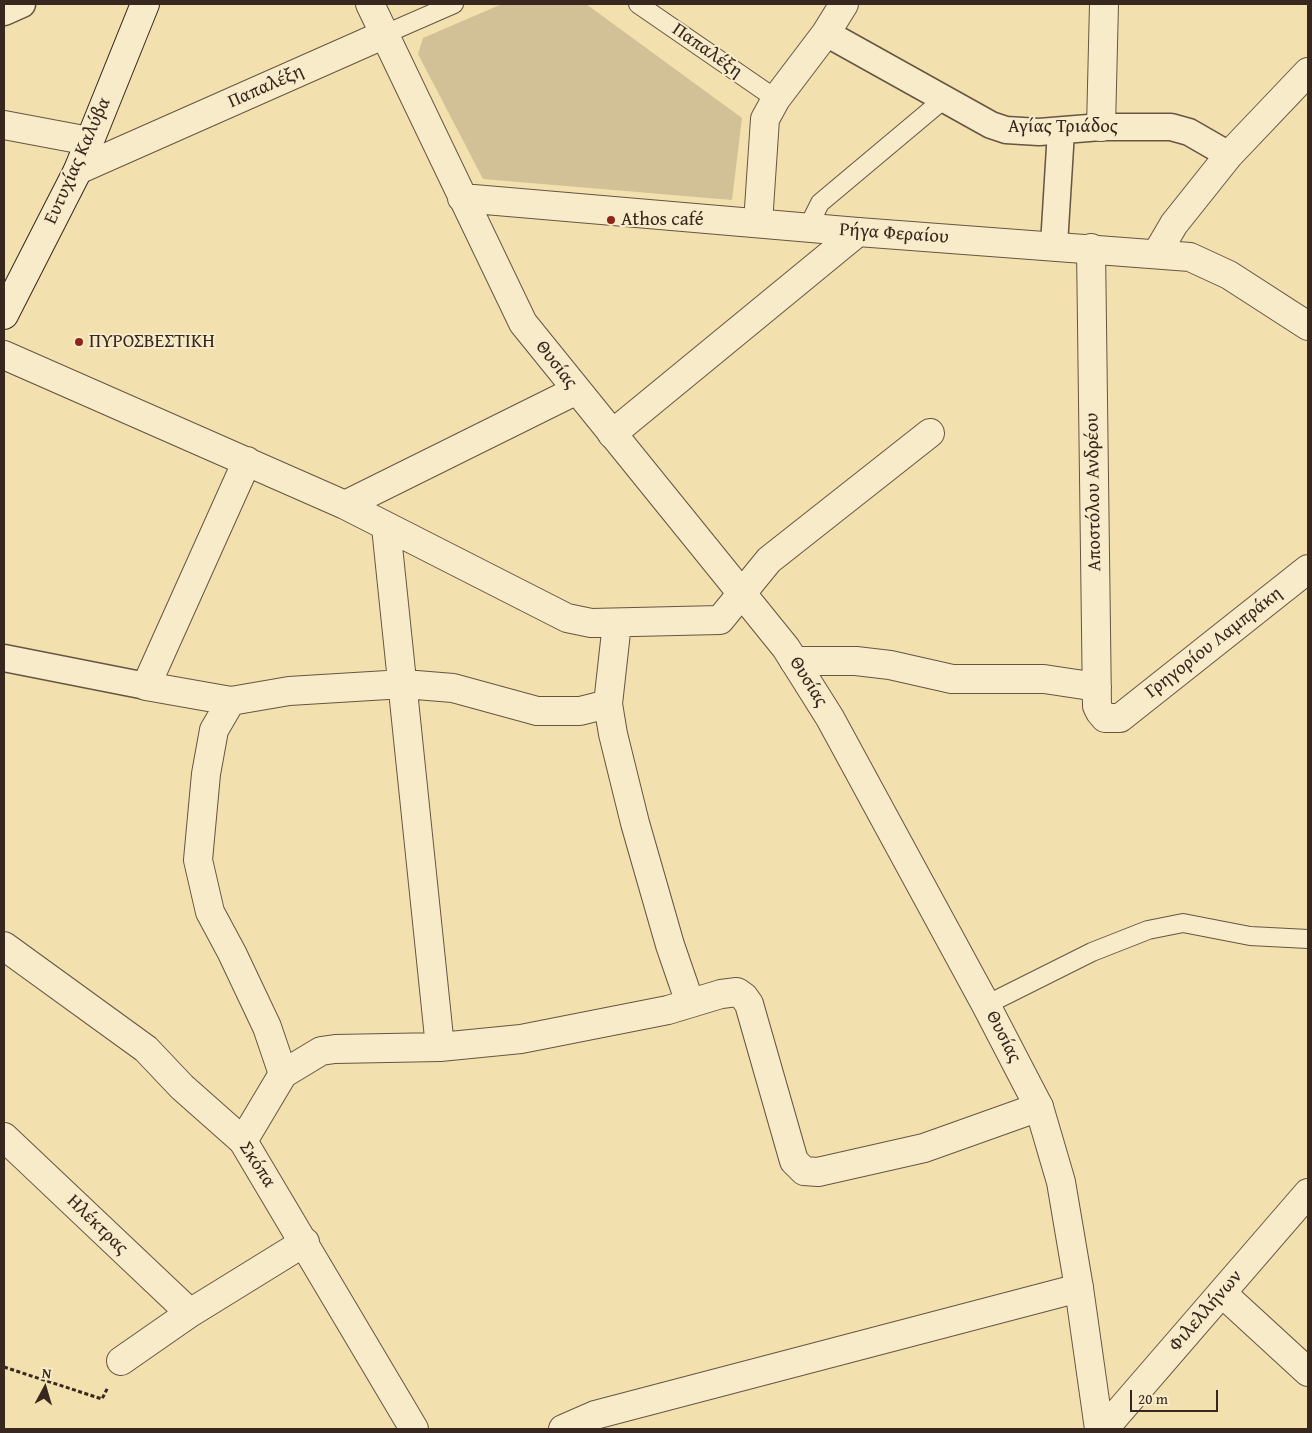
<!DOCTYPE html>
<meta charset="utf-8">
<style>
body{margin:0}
#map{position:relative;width:1312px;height:1433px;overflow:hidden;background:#f2e0ae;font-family:"Gentium Book Plus",serif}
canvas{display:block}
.frame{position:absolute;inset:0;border:5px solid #37271e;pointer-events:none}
.north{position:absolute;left:20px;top:1363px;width:50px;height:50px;-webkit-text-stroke:4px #f7ebca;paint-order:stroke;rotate:6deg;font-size:14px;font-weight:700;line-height:20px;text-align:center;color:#37271e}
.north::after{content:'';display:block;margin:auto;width:18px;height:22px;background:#37271e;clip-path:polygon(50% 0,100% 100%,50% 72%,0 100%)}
.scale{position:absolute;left:1130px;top:1390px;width:88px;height:22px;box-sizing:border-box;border:2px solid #37271e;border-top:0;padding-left:6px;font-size:15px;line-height:18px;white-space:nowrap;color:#37271e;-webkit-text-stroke:4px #f7ebca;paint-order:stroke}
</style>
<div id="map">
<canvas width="1312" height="1433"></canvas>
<div class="frame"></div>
<div class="north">N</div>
<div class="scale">20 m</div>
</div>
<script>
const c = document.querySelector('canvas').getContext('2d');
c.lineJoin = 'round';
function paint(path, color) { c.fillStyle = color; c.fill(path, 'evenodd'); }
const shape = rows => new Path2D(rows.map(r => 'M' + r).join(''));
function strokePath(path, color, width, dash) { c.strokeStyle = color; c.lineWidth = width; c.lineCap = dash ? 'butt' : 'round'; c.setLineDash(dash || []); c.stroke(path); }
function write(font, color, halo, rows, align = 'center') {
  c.font = font + ' "Gentium Book Plus",serif'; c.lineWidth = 4; c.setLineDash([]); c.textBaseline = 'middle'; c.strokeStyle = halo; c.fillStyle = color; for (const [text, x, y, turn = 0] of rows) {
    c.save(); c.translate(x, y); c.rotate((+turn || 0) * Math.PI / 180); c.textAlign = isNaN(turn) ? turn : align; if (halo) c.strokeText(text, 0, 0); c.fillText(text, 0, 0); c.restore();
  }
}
paint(shape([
 [502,4,586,4,742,118,732,200,483,179,418,54,423,38]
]), '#d2c196');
const service = shape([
 [638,4,776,99],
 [383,35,454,4],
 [808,227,820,203,944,99],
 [986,1005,1092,952,1148,930,1183,923,1250,936,1308,939]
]);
const pedestrian = shape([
 [4,12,22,4],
 [826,33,991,125,1006,130,1039,132,1101,127,1171,127,1189,132,1229,155],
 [1054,245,1061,131],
 [4,658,146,686]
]);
const minor = shape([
 [1101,127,1104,4],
 [78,170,383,35],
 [758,223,765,119,776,99,826,33,844,4],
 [1091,248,1097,706,1100,712,1105,718,1120,718,1308,569],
 [1157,253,1174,224,1229,155,1308,72],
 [4,355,345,505,567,618,591,623,720,620,769,560,930,433],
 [612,434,858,232],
 [345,505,575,391],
 [386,527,440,1047],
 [617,623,608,704,613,734,635,823,670,945,690,1003],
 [794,661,856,661,890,665,952,679,1044,679,1097,687],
 [231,701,146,686,247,461],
 [283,1074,267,1027,232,953,210,912,198,860,206,774,214,730,231,701,289,691,404,684,453,688,537,711,580,711,608,704],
 [4,1137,190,1313],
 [243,1141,283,1074,321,1051,335,1049,440,1047,521,1039,668,1010,721,994,737,992,744,997,749,1004,794,1161,804,1171,818,1172,924,1148,1039,1107],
 [1222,1293,1308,1372],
 [121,1361,190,1313,305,1242],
 [563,1429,595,1415,1079,1288]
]);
const tertiary = shape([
 [370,4,523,323,786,648,830,718,986,1005,1039,1107,1061,1182,1079,1288,1099,1429],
 [4,125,89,141],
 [462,198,858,232,1190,257,1229,275,1308,326],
 [4,946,146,1049,182,1087,243,1141,414,1429],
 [1104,1429,1308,1193]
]);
const secondary = shape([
 [4,315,78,170,145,4]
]);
strokePath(service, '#665542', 20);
strokePath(pedestrian, '#665542', 29);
strokePath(minor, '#665542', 30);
strokePath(tertiary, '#665542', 30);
strokePath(secondary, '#37271e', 30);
strokePath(shape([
 [4,1367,102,1399,108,1387]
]), '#37271e', 3, [4, 2.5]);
strokePath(service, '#f7ebca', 18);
strokePath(pedestrian, '#f7ebca', 26);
strokePath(minor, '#f7ebca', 28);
strokePath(tertiary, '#f7ebca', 28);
strokePath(secondary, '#f7ebca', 28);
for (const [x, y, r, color] of [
 [611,220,5,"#8f2418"],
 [79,342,5,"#8f2418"]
]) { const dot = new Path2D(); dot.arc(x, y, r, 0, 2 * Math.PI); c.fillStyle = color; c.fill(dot); strokePath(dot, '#f7ebca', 2); }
write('19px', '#37271e', '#f7ebca', [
 ["Παπαλέξη",707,51,35],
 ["Παπαλέξη",266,87,-24],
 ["Αγίας Τριάδος",1063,127],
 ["Ευτυχίας Καλύβα",78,161,-66],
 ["Ρήγα Φεραίου",894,234,4],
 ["Θυσίας",556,365,52],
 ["Αποστόλου Ανδρέου",1094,492,-91],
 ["Γρηγορίου Λαμπράκη",1214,643,-38],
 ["Θυσίας",808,682,58],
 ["Θυσίας",1003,1037,63],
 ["Σκόπα",257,1165,57],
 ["Ηλέκτρας",97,1225,44],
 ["Φιλελλήνων",1206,1311,-49]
]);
write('19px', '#37271e', '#f7ebca', [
 ["Athos café",621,220],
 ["ΠΥΡΟΣΒΕΣΤΙΚΗ",89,342]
], 'left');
</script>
